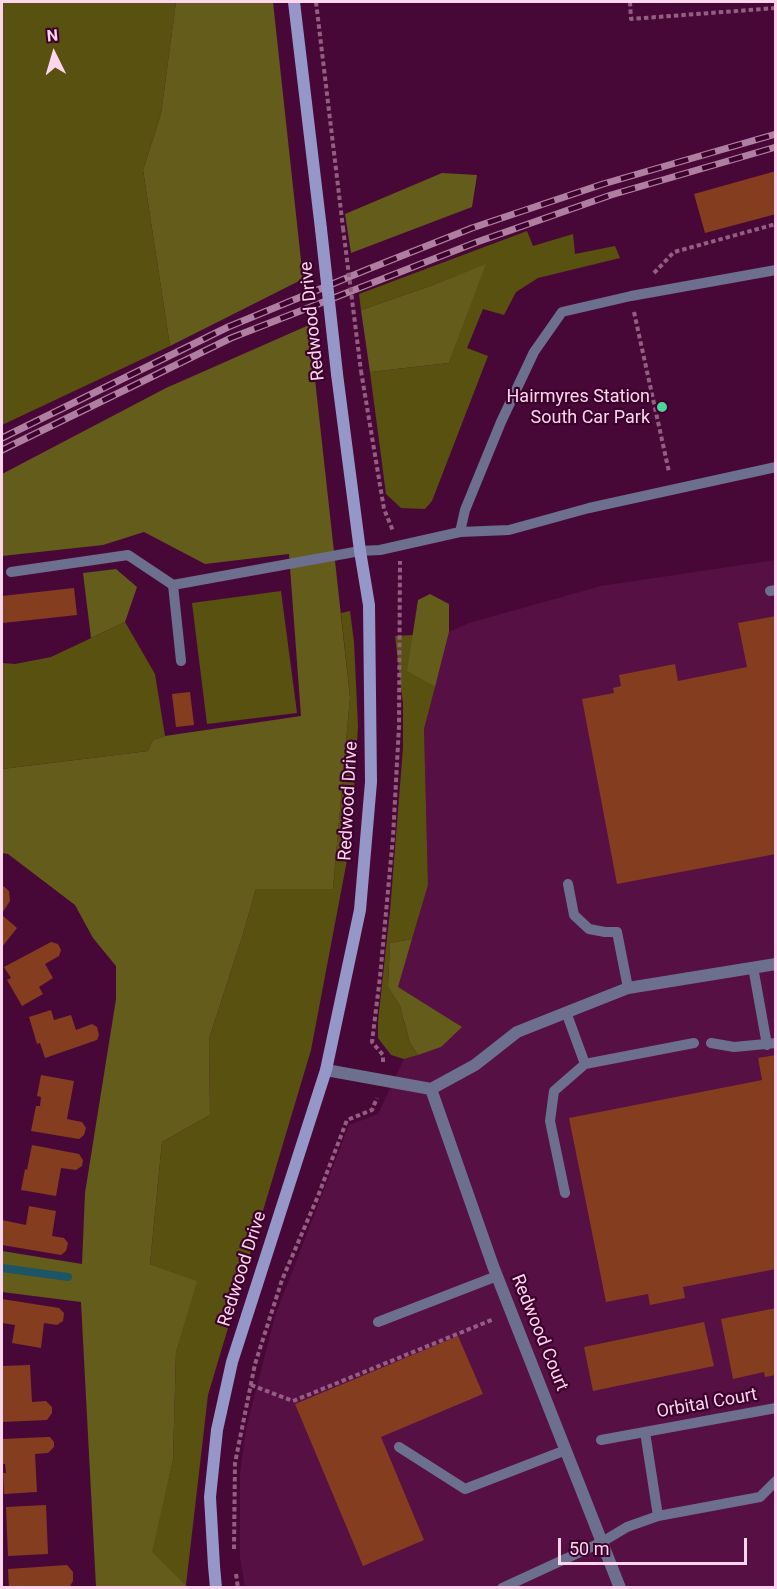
<!DOCTYPE html>
<style>
body{margin:0}
#map{position:relative;width:777px;height:1589px;overflow:hidden;background:#480837;font-family:Roboto,sans-serif}
canvas{display:block}
.frame{position:absolute;inset:0;border:3px solid #fdd5ed;pointer-events:none}
.north{position:absolute;left:24px;top:24px;width:60px;height:60px;-webkit-text-stroke:4px #3c002c;paint-order:stroke;rotate:355deg;font-size:16px;font-weight:700;line-height:24px;text-align:center;color:#fdd5ed}
.north::after{content:'';display:block;margin:auto;width:21px;height:27px;background:#fdd5ed;clip-path:polygon(50% 0,100% 100%,50% 72%,0 100%)}
.scale{position:absolute;left:558px;top:1538px;width:189px;height:27px;box-sizing:border-box;border:3px solid #fdd5ed;border-top:0;padding-left:8px;font-size:18px;line-height:21px;white-space:nowrap;color:#fdd5ed;-webkit-text-stroke:4px #3c002c;paint-order:stroke}
</style>
<div id="map">
<canvas width="777" height="1589"></canvas>
<div class="frame"></div>
<div class="north">N</div>
<div class="scale">50 m</div>
</div>
<script>
const c = document.querySelector('canvas').getContext('2d');
c.lineJoin = 'round';
function paint(path, color) { c.fillStyle = color; c.fill(path, 'evenodd'); }
const shape = rows => new Path2D(rows.map(r => 'M' + r).join(''));
function strokePath(path, color, width, dash) { c.strokeStyle = color; c.lineWidth = width; c.lineCap = dash ? 'butt' : 'round'; c.setLineDash(dash || []); c.stroke(path); }
function write(font, color, halo, rows, align = 'center') {
  c.font = font + ' Roboto,sans-serif'; c.lineWidth = 4.5; c.setLineDash([]); c.textBaseline = 'middle'; c.strokeStyle = halo; c.fillStyle = color; for (const [text, x, y, turn = 0] of rows) {
    c.save(); c.translate(x, y); c.rotate((+turn || 0) * Math.PI / 180); c.textAlign = isNaN(turn) ? turn : align; if (halo) c.strokeText(text, 0, 0); c.fillText(text, 0, 0); c.restore();
  }
}
paint(shape([
 [775,560,775,1587,245,1588,240,1557,240,1473,246,1429,275,1316,349,1125,378,1114,404,1059,441,1047,398,987,428,885,424,729,449,632,469,623,601,586]
]), '#561043');
paint(shape([
 [2,2,176,2,161,114,143,170,170,346,2,425],
 [527,231,533,246,573,234,575,254,615,246,620,258,538,278,516,292,504,315,483,309,467,348,488,356,432,501,425,509,401,508,386,494,370,372,449,363,485,265,433,285,361,310,359,294],
 [281,591,297,713,207,724,192,603],
 [350,611,354,642,358,726,351,839,311,1050,208,1395,186,1585,151,1552,173,1460,176,1353,196,1281,150,1264,162,1142,210,1115,209,1039,243,934,256,889,333,889,350,697,341,613],
 [125,622,155,674,165,736,153,740,148,751,2,769,2,663,15,664,51,657],
 [413,635,408,671,435,687,424,729,428,885,412,939,390,943,388,987,400,1006,410,1043,418,1055,404,1059,391,1055,378,1038,378,1021,390,911,403,748,403,704,395,636]
]), '#59510f');
paint(shape([
 [176,2,273,2,303,279,170,346,143,170,161,114],
 [442,173,477,175,472,207,351,253,345,214],
 [486,264,449,363,370,372,361,310,433,285],
 [309,325,350,697,333,889,256,889,243,934,209,1039,210,1115,162,1142,150,1264,197,1281,176,1353,173,1460,152,1552,186,1585,187,1587,96,1587,81,1302,2,1292,2,1251,82,1264,85,1193,116,999,116,966,93,938,75,905,8,854,2,853,2,769,148,751,153,740,165,736,301,716,289,554,205,564,144,532,103,545,2,556,2,474,166,388],
 [116,569,137,587,125,622,91,638,83,573],
 [430,594,449,604,449,632,435,687,407,671,418,600],
 [412,939,398,987,462,1027,441,1047,418,1055,410,1043,400,1006,388,987,390,943]
]), '#645c1a');
strokePath(shape([
 [2,1268,68,1277]
]), '#1d5566', 8);
paint(shape([
 [776,171,776,214,705,233,694,194],
 [74,588,77,615,3,623,2,596],
 [776,616,776,854,617,884,582,699,614,693,613,688,621,686,619,675,675,664,678,681,747,667,738,623],
 [190,692,194,725,176,727,172,694],
 [2,885,9,891,10,901,2,913],
 [2,915,17,928,2,947],
 [51,942,58,944,61,950,59,956,45,964,53,978,39,987,43,994,22,1006,7,980,11,978,4,967],
 [51,1010,54,1020,71,1015,76,1030,92,1024,97,1027,99,1035,97,1040,45,1058,40,1043,37,1044,29,1017],
 [776,1055,776,1269,683,1287,685,1298,650,1305,648,1294,606,1302,569,1118,762,1080,758,1058],
 [41,1075,74,1081,67,1119,82,1122,86,1128,84,1135,79,1139,31,1131,36,1106,40,1106,41,1097,37,1096],
 [32,1145,79,1154,83,1160,82,1166,76,1170,61,1168,56,1196,21,1190,25,1169,27,1170],
 [29,1206,56,1211,52,1236,64,1238,68,1243,66,1251,61,1255,2,1245,2,1220,26,1225],
 [2,1299,59,1308,64,1313,63,1321,57,1325,44,1323,41,1348,12,1343,15,1325,2,1323],
 [776,1308,776,1375,765,1377,764,1372,733,1379,721,1319],
 [704,1322,714,1366,593,1391,584,1347],
 [458,1336,483,1394,381,1437,424,1540,363,1566,295,1404],
 [30,1365,32,1402,46,1401,52,1407,52,1413,47,1420,2,1422,2,1395,3,1395,3,1388,2,1388,2,1366],
 [47,1437,50,1437,54,1442,54,1447,48,1453,35,1454,37,1492,4,1494,3,1473,6,1473,5,1464,2,1464,2,1439],
 [46,1505,48,1554,8,1556,6,1507],
 [67,1565,73,1572,73,1581,69,1588,9,1588,8,1569]
]), '#843d1f');
strokePath(shape([
 [316,2,343,228],
 [630,2,631,19,776,8],
 [654,273,674,252,776,224],
 [634,312,669,472],
 [361,371,384,509,393,531],
 [383,1062,383,1055,372,1042,380,977,393,837,399,726,400,561],
 [251,1385,293,1401,494,1319],
 [234,1549,235,1463,255,1364,282,1280,318,1196,347,1120,372,1110,377,1098],
 [236,1574,238,1588]
]), '#945e83', 4, [4.5, 3]);
strokePath(shape([
 [460,532,465,510,501,422,534,352,562,312,631,296,776,270],
 [11,572,128,555,173,585,360,551,380,550,460,532,509,530,589,508,776,467],
 [173,585,181,661],
 [770,591,776,590],
 [568,884,574,915,589,929,605,932,617,932,628,988],
 [753,967,767,1045],
 [566,1012,585,1064],
 [711,1043,734,1047,776,1043],
 [565,1193,550,1121,554,1091,585,1064,694,1043],
 [378,1322,497,1276],
 [645,1432,658,1516],
 [601,1440,776,1408],
 [399,1447,465,1489,566,1450],
 [502,1588,602,1542,627,1527,658,1516,760,1497,776,1481]
]), '#6d6f8e', 10);
strokePath(shape([
 [326,1070,431,1089,475,1065,517,1032,628,988,776,964],
 [431,1089,493,1266,620,1588]
]), '#6d6f8e', 12);
strokePath(shape([
 [294,2,321,229],
 [216,1588,214,1566,210,1497,217,1430,232,1362,326,1070,360,910,371,782,369,605,360,551,337,374]
]), '#9497c8', 12);
const rail = shape([
 [2,438,228,327,366,270,472,228,603,184,776,134],
 [2,450,231,338,477,242,611,195,776,147]
]);
strokePath(rail, '#b07ea0', 7);
strokePath(rail, '#3c002c', 4.5, [14]);
strokePath(shape([
 [343,228,361,371]
]), '#945e83', 4, [4.5, 3]);
strokePath(shape([
 [321,229,337,374]
]), '#9497c8', 12);
for (const [x, y, r, color] of [
 [662,407,6,"#4cd49b"]
]) { const dot = new Path2D(); dot.arc(x, y, r, 0, 2 * Math.PI); c.fillStyle = color; c.fill(dot); strokePath(dot, '#3c002c', 2); }
write('18px', '#fdd5ed', '#3c002c', [
 ["Redwood Drive",313,321,-96],
 ["Redwood Drive",349,801,-87],
 ["Redwood Drive",243,1269,-72],
 ["Redwood Court",539,1333,68],
 ["Orbital Court",707,1404,-10]
]);
write('18px', '#fdd5ed', '#3c002c', [
 ["Hairmyres Station",650,397],
 ["South Car Park",650,418]
], 'right');
</script>
